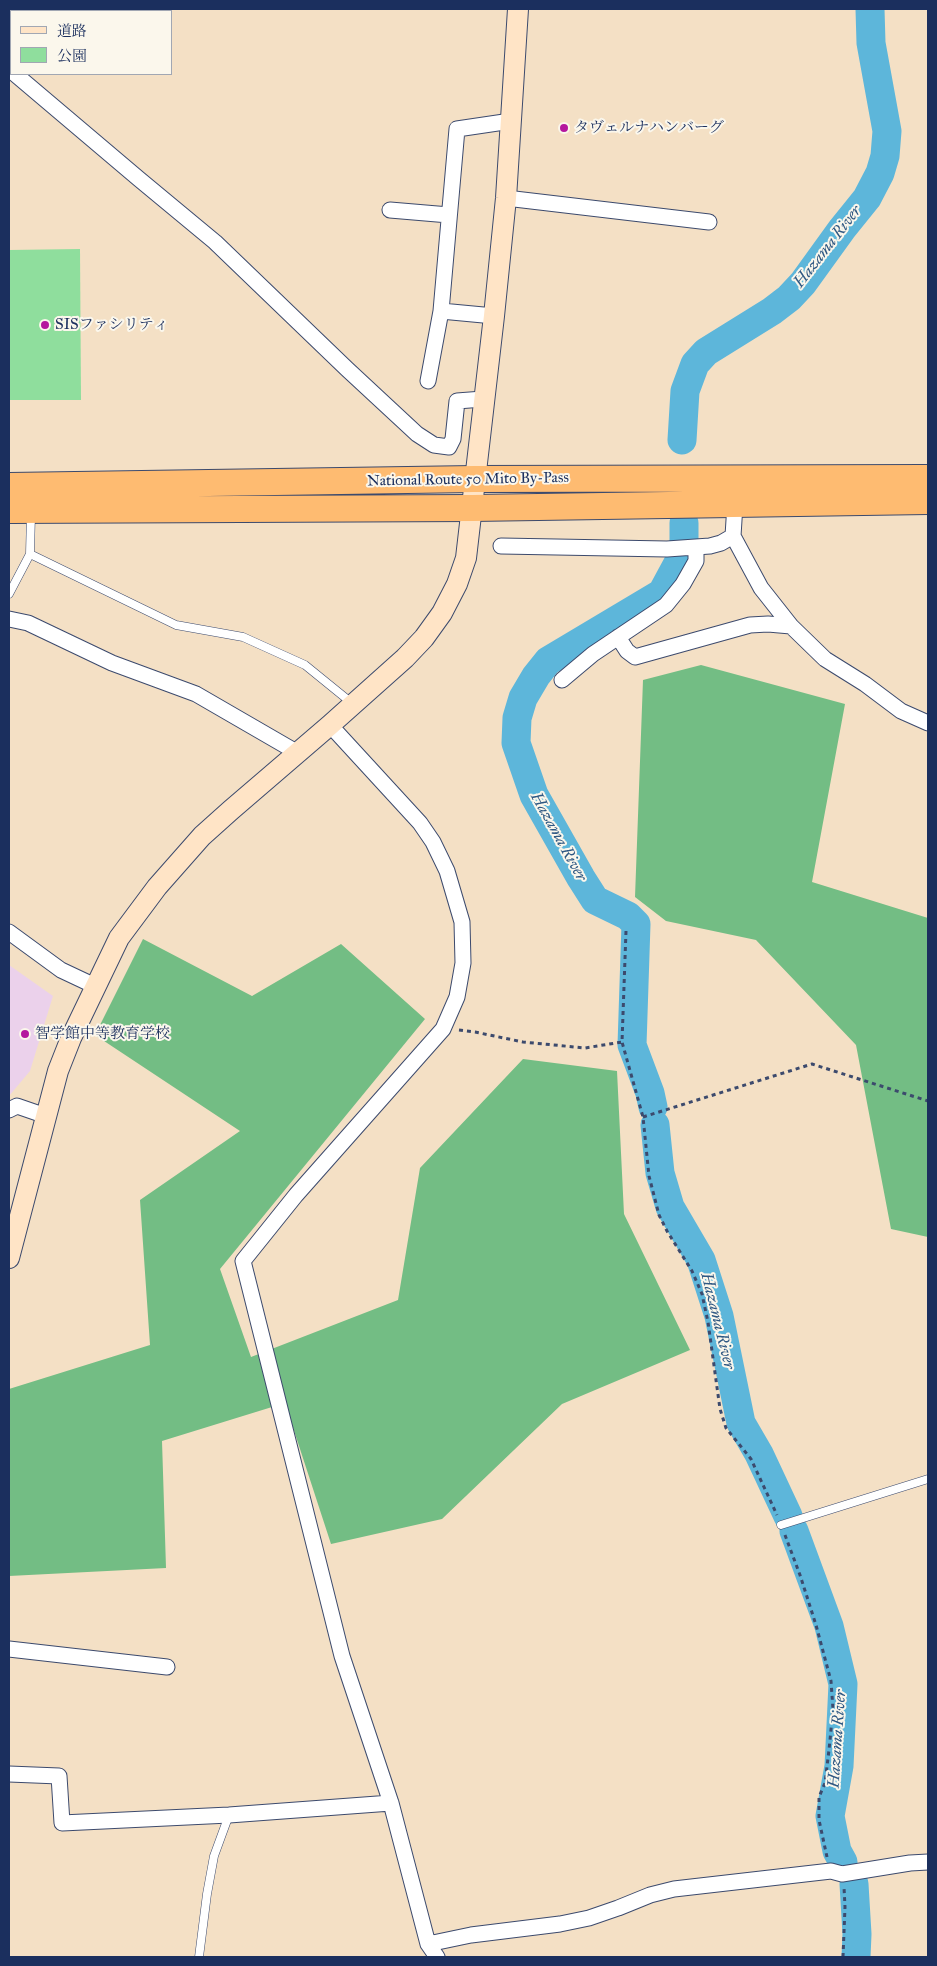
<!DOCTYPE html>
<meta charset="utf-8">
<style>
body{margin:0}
#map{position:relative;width:937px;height:1966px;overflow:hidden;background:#f4e0c5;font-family:"IM FELL Great Primer","Noto Serif JP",serif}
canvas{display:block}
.frame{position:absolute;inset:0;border:10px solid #1b2f5e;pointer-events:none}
.legend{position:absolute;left:10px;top:10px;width:162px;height:65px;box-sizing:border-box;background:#fbf7ec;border:1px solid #a1a7b3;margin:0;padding:6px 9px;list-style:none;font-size:15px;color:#1b2f5e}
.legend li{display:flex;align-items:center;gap:10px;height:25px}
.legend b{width:25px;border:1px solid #a1a7b3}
</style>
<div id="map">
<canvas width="937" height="1966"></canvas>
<div class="frame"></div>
<ul class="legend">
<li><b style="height:6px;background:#ffe4c6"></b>道路</li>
<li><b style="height:14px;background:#8fde9d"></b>公園</li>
</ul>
</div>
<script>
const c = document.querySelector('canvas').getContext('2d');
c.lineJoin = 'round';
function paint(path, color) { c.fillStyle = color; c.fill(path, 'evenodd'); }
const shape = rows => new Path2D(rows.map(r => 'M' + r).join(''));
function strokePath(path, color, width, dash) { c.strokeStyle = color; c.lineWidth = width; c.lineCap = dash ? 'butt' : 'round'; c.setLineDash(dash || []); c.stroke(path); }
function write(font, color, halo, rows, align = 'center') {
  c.font = font + ' "IM FELL Great Primer","Noto Serif JP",serif'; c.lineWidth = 4; c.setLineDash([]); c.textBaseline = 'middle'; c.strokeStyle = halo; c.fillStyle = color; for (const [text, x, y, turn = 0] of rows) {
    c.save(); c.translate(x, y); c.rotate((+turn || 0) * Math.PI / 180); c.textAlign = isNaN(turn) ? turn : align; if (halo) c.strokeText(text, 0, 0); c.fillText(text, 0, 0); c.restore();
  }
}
paint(shape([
 [9,965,53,996,30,1071,9,1096]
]), '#ebd1eb');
paint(shape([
 [80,249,81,400,9,400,9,250]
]), '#8fde9d');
paint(shape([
 [701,665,845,704,812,882,928,918,928,1237,891,1229,856,1045,756,940,666,921,635,897,643,680],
 [143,939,252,996,341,944,425,1019,220,1269,251,1357,398,1300,420,1168,523,1059,617,1071,624,1214,690,1350,562,1404,442,1519,331,1544,285,1403,162,1441,166,1568,9,1576,9,1389,150,1345,140,1200,240,1131,95,1035]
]), '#73bd84');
strokePath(shape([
 [682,440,685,391,695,364,706,352,772,311,789,298,803,283,842,229,867,198,880,173,885,156,887,131,871,43,870,9],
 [684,523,684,543],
 [653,1107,650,1093,632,1045,636,924,628,916,595,900,581,878,534,795,516,743,517,718,523,698,536,676,548,661,662,593,682,556],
 [655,1125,660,1173,670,1207,701,1260,719,1316,741,1423,759,1454,788,1516],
 [794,1531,829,1626,843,1684,839,1766,830,1816,837,1851,843,1862],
 [854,1884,857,1934,856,1957]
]), '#5db6da', 29);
const lane = shape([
 [30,554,176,625,243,637,305,665,353,704],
 [9,594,30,554,31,514],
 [781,1525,928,1479],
 [199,1957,207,1894,214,1856,229,1815]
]);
const street = shape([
 [15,74,139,179,215,242,347,369,417,434,434,445,449,447,453,439,457,401,483,399],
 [506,198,709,222],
 [390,210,449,215],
 [441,311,457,129,511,121],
 [428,381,441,311,494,316],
 [733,536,761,588,791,626,825,659,865,684,901,711,928,723],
 [501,546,667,549,710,546,721,543,733,536,735,504],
 [9,619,28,623,112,663,196,694,298,753],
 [618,637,627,651,635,657,750,625,768,624,791,626],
 [562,680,593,654,666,605,683,584,696,561,696,548],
 [330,725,420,823,433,842,447,871,462,922,463,963,457,997,443,1029,296,1195,243,1261,342,1656,391,1803,428,1944,437,1957],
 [9,932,61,970,95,986],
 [9,1110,17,1106,46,1116],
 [9,1649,167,1667],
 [9,1774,59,1776,62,1823,229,1815,391,1803],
 [428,1944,471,1935,560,1924,589,1918,618,1908,650,1895,674,1889,831,1871,842,1874,910,1863,928,1862]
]);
const secondary = shape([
 [9,1258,58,1071,71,1038,119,938,157,887,202,836,231,810,330,725,405,658,424,638,442,613,457,584,466,558,494,316,506,198,518,9]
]);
const highway = shape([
 [9,486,474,479,928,478],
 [9,510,473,508,928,501]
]);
strokePath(lane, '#3c4a6d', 9);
strokePath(street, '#3c4a6d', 17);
strokePath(secondary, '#3c4a6d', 22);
strokePath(highway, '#3c4a6d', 28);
strokePath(shape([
 [626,931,622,1042,643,1117,649,1176,659,1215,667,1231,692,1271,702,1294,708,1322,720,1409,726,1428,751,1459,777,1515],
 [459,1030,475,1032,523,1042,585,1048,622,1042],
 [643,1117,812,1064,928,1101],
 [785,1535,800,1575,816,1625,831,1681,833,1709,829,1750,825,1783,819,1797,819,1820,827,1857],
 [843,1957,845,1907,844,1887]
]), '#3c4a6d', 3, [4, 4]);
strokePath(lane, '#fff', 8);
strokePath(street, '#fff', 15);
strokePath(secondary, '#ffe4c6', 20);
strokePath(highway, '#febb71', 26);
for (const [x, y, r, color] of [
 [564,128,5,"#b5179e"],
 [45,325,5,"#b5179e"],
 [25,1034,5,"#b5179e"]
]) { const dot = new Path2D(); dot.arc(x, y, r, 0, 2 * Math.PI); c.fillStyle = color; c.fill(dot); strokePath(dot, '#fbf7ec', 2); }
write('15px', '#1b2f5e', '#fbf7ec', [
 ["タヴェルナハンバーグ",574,128],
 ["SISファシリティ",55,325],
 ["智学館中等教育学校",35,1034]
], 'left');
write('15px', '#1b2f5e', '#fbf7ec', [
 ["National Route 50 Mito By-Pass",468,480,-1]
]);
write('italic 16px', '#2f5883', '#fbf7ec', [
 ["Hazama River",828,247,-52],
 ["Hazama River",558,837,61],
 ["Hazama River",717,1321,76],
 ["Hazama River",838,1739,-86]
]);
</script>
